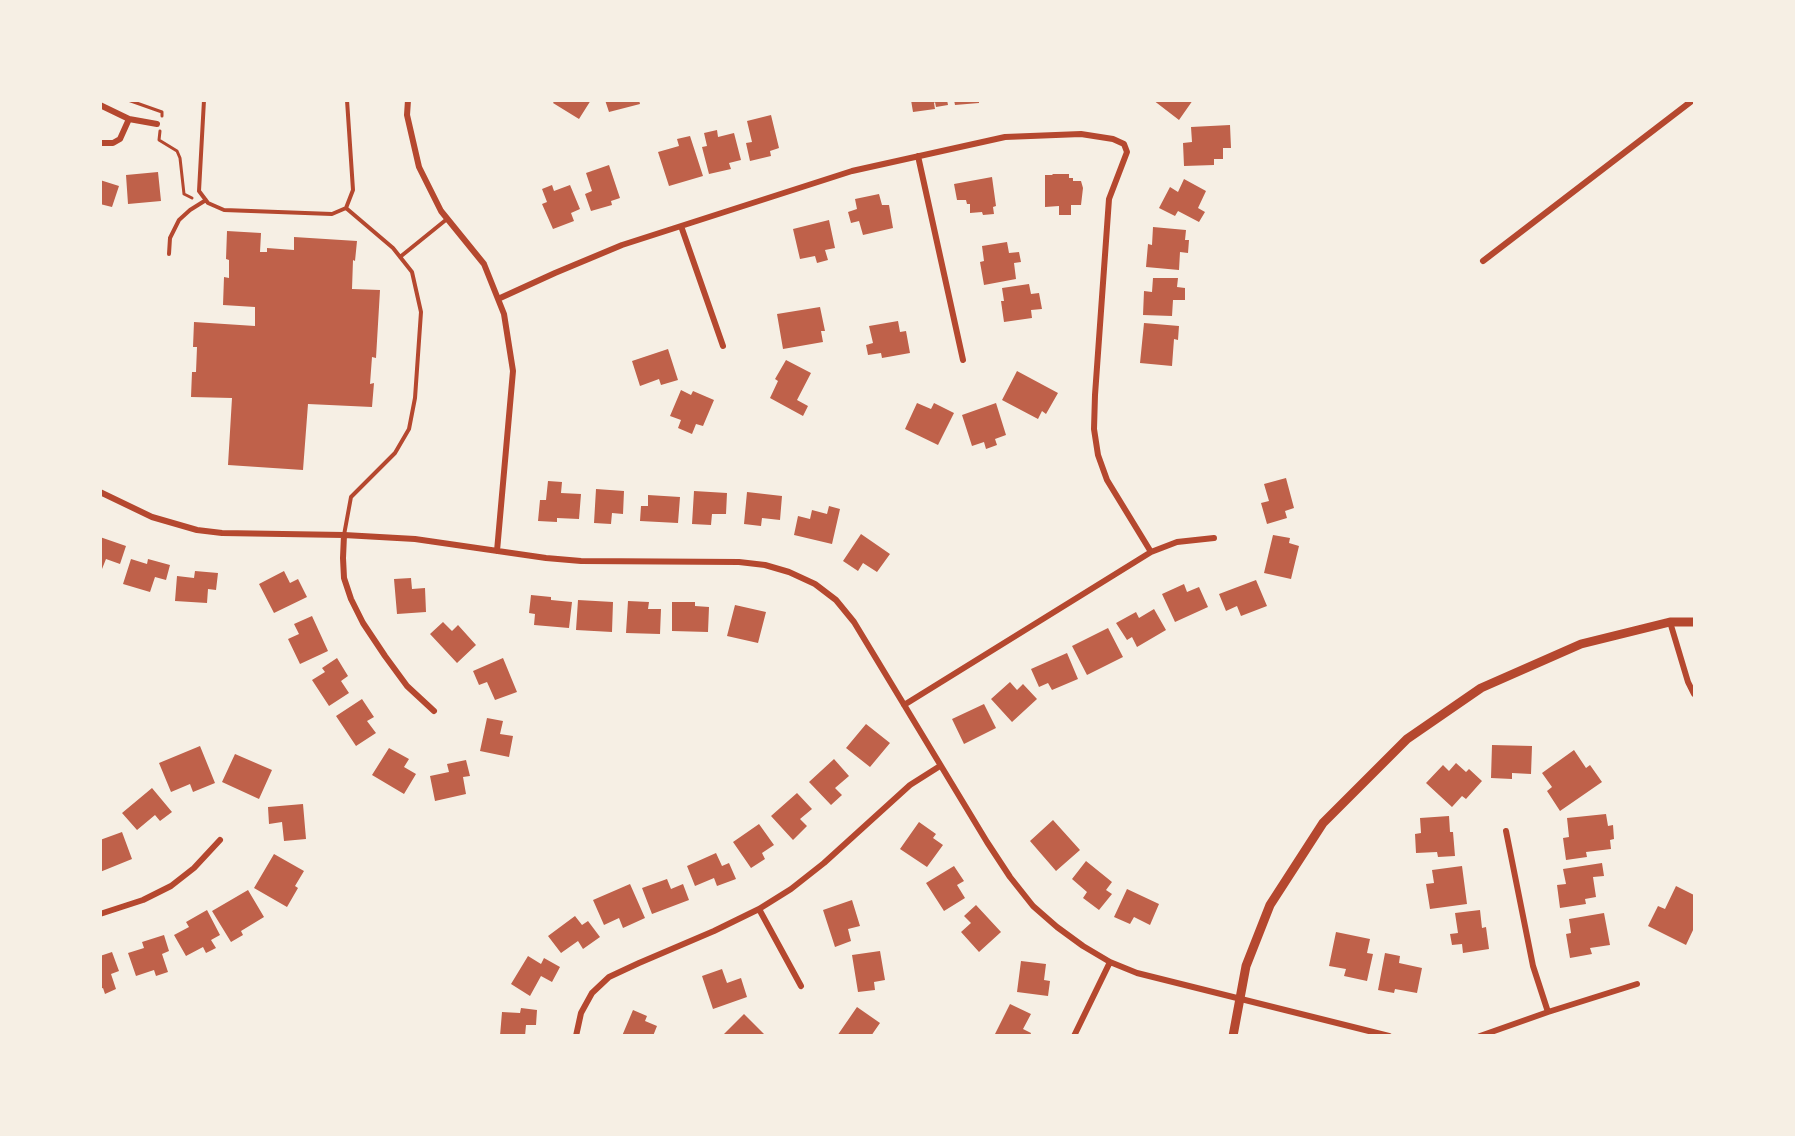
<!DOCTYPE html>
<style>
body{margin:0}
#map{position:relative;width:1795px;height:1136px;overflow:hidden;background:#f6efe4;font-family:"Fira Sans",sans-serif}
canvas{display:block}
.frame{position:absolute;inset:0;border:102px solid #f6efe4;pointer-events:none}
</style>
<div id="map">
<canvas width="1795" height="1136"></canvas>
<div class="frame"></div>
</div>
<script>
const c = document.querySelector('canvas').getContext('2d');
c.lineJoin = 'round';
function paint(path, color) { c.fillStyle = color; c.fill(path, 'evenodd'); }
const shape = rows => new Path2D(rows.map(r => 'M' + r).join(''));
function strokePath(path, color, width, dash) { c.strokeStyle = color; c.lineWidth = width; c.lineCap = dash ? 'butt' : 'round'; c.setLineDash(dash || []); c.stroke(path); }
paint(shape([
 [555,100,591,100,579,119,553,103],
 [605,100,639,100,640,104,609,112],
 [911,100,947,100,948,105,936,107,935,102,934,103,935,109,913,112],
 [954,100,979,100,979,103,955,105],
 [1153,100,1193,100,1179,120],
 [771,115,779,148,770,151,771,156,750,161,746,143,752,142,747,121],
 [1230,125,1231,148,1223,148,1223,159,1214,159,1214,165,1184,166,1183,143,1192,142,1191,127],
 [717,130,718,137,734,133,741,160,729,163,731,169,709,174,702,147,707,146,704,133],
 [690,136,703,176,669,186,658,152,679,146,677,139],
 [609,165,620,198,611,201,612,205,591,211,585,194,592,191,586,173],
 [158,172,161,201,128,204,126,175],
 [1053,174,1069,174,1069,178,1073,178,1073,181,1081,181,1083,188,1081,205,1071,205,1071,215,1059,215,1059,206,1045,207,1045,175,1052,175],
 [992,177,996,206,993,207,994,214,983,215,982,212,970,213,970,204,967,204,966,200,957,200,954,184],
 [1184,179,1206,191,1198,208,1205,212,1199,222,1178,211,1175,216,1159,208,1170,187,1178,192],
 [100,180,119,186,112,207,100,204],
 [552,185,554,191,570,185,580,209,571,213,574,221,553,229,542,204,547,202,542,189],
 [879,194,882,205,889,205,893,228,863,235,859,221,851,223,848,212,857,209,855,199],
 [829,220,835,248,825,250,828,260,817,263,815,256,800,259,793,229],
 [1153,227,1186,230,1185,240,1189,240,1188,253,1180,252,1179,270,1146,267,1148,244,1152,245],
 [227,231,261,233,260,252,267,252,267,248,294,250,294,237,357,241,355,261,353,260,352,289,380,290,376,358,372,357,370,384,374,383,372,407,308,404,303,470,228,465,232,398,191,397,192,372,196,372,197,347,193,347,194,322,255,326,255,307,223,305,224,277,229,278,229,260,226,259],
 [1007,242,1009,253,1019,252,1021,262,1014,263,1016,279,984,285,980,262,984,261,982,246],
 [1153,278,1178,278,1177,287,1185,288,1185,300,1173,300,1172,316,1143,315,1144,291,1152,292],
 [1029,284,1031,294,1039,293,1042,309,1031,310,1032,318,1004,322,1001,301,1004,301,1002,288],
 [820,307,825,331,821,331,823,342,783,349,777,314],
 [898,321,900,332,906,331,910,353,882,358,881,353,868,355,866,345,873,343,869,326],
 [1144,323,1179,326,1178,340,1174,339,1172,366,1140,363],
 [668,349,678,380,661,385,659,379,640,386,632,361],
 [786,360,811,373,797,400,808,406,803,416,770,398,778,381,775,379],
 [1017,371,1058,393,1046,414,1042,411,1038,419,1002,400],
 [681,390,691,395,693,391,714,400,703,426,696,424,692,434,678,428,681,420,670,416],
 [917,403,931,409,934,403,954,413,938,445,905,429],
 [996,403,1006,435,995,439,997,445,986,449,984,442,972,446,962,415],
 [1286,478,1294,508,1285,511,1287,518,1267,524,1261,503,1269,501,1264,484],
 [548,481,562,482,561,493,581,494,579,519,557,518,557,522,538,521,540,500,546,500],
 [596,489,624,491,623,514,612,513,611,524,594,523],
 [694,491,727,493,726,514,712,514,711,525,692,524],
 [747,492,782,496,780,520,762,518,761,526,744,524],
 [648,495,680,497,678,523,640,521,641,506,648,506],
 [829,506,840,509,832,544,794,535,798,516,810,519,812,510,827,514],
 [861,534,890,554,877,572,863,563,858,571,843,561],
 [1273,535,1290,538,1289,543,1299,546,1291,579,1264,573],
 [100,537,126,546,120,564,106,559,102,569,100,568],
 [131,559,147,564,148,559,170,565,166,580,155,577,150,592,123,584],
 [195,571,218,573,216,590,208,589,207,603,175,601,177,576,194,578],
 [284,571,290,583,298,579,307,597,274,613,259,584],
 [411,578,412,589,425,588,426,612,397,614,394,579],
 [1256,580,1267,606,1241,616,1237,606,1226,611,1219,594],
 [1184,584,1187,592,1199,587,1208,607,1175,622,1162,594],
 [531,595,551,597,551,600,572,602,569,628,534,625,535,614,529,613],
 [578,600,613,602,612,632,576,630],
 [628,601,649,602,648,609,661,609,660,634,626,633],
 [672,602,695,602,695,606,709,607,708,632,672,631],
 [735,605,766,612,758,643,727,636],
 [1154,609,1166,630,1137,647,1132,637,1127,640,1116,623,1136,612,1139,618],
 [312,616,328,651,300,664,288,639,299,634,294,624],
 [443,622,452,631,458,625,476,645,457,663,430,634],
 [1108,628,1123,657,1087,675,1072,646],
 [1067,653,1078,679,1052,690,1048,683,1039,687,1031,669],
 [337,658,348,676,341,681,349,693,329,706,312,680,325,672,322,668],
 [503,658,517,692,495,700,487,682,479,685,473,671],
 [1010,682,1017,690,1023,684,1037,699,1012,722,991,699],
 [362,699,374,717,367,721,376,733,356,746,336,716],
 [984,704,996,728,964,744,952,719],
 [487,718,503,721,500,734,513,736,509,757,480,751],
 [866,724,890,743,870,767,846,748],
 [1492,745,1532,746,1531,774,1512,773,1512,779,1491,778],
 [200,746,215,783,193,792,190,784,171,792,159,763],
 [389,748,409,759,404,767,416,774,404,794,372,775],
 [1574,750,1586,768,1590,765,1602,782,1560,811,1547,791,1552,787,1542,773],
 [235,754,272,770,259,799,222,782],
 [834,759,849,776,835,788,842,795,831,805,809,782],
 [466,760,470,776,463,777,466,794,435,801,430,776,449,772,447,764],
 [1456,763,1466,772,1469,769,1482,781,1466,799,1462,796,1452,807,1426,783,1443,765,1449,771],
 [152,788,172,812,160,821,155,815,137,830,122,813],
 [797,793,812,809,800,819,807,826,793,840,771,816],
 [303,804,306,839,284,841,282,822,269,824,268,807],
 [1606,814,1608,826,1613,825,1614,839,1610,840,1611,849,1586,852,1587,857,1566,860,1563,838,1569,837,1567,818],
 [1449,816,1450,832,1453,832,1455,856,1438,857,1437,852,1416,853,1415,834,1421,833,1420,818],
 [1053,820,1080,850,1056,871,1030,841],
 [919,822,936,834,933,838,943,845,927,867,900,849],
 [759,824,774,845,762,853,765,859,751,868,733,842],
 [122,832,132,859,100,872,100,840],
 [716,853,722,866,729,863,736,879,717,886,714,878,695,886,687,866],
 [274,854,304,871,295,886,298,888,287,907,254,888],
 [1086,861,1112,882,1106,890,1112,894,1099,910,1083,898,1087,892,1072,879],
 [1602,863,1604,876,1593,877,1596,897,1585,899,1586,904,1560,908,1557,885,1566,884,1563,869],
 [954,866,964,881,957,885,965,898,944,911,926,883],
 [1462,866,1467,904,1430,909,1426,884,1434,883,1432,870],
 [667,879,671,889,683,884,689,900,652,914,642,888],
 [630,884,645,918,623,928,619,918,604,925,593,900],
 [1676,886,1694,895,1694,928,1686,945,1648,926,1658,906,1665,909],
 [1127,889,1159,904,1150,925,1134,917,1130,924,1114,917],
 [248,890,264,917,241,931,243,935,231,942,212,911],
 [852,900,860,926,848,929,851,941,835,947,823,910],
 [976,905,1001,932,979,952,961,932,971,923,964,916],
 [207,910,220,935,211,940,216,948,206,953,203,947,186,956,174,935,189,927,186,922],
 [1480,910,1482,928,1486,927,1489,949,1463,953,1462,944,1452,945,1450,934,1458,933,1455,913],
 [1604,913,1610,945,1590,948,1592,954,1570,958,1566,934,1571,933,1569,919],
 [575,916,582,925,588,921,600,937,583,949,578,941,561,953,548,936],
 [1336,932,1370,939,1367,953,1373,954,1367,981,1344,976,1346,969,1329,966],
 [164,935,169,951,162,954,168,972,156,976,154,970,136,976,128,953,144,948,142,942],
 [880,951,885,980,874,982,875,990,858,992,852,955],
 [112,952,119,971,111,974,116,989,105,994,103,988,100,989,100,956],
 [1385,953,1400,956,1399,963,1422,968,1417,993,1395,989,1394,993,1378,990],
 [528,956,541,964,544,958,560,967,552,982,541,976,530,996,511,984],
 [1021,961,1046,964,1044,980,1050,981,1048,996,1017,992],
 [722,969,727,983,741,978,747,997,713,1009,702,976],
 [1010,1004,1031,1014,1023,1029,1031,1033,1030,1036,994,1036],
 [857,1007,880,1023,871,1036,837,1036],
 [521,1008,537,1010,536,1025,526,1025,525,1036,500,1036,502,1012,520,1013],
 [633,1010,647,1016,645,1021,657,1026,653,1036,622,1036],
 [744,1014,766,1036,722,1036]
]), '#bf614a');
strokePath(shape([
 [128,100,162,112,162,116],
 [160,131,159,140,177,151,180,158,184,194,192,198]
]), '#b5482f', 3);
strokePath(shape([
 [204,100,199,191,208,203,224,210,332,214,346,208,353,190,347,100],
 [169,254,170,238,179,220,190,210,206,200],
 [400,257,447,219],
 [344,535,351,497,395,453,409,429,415,398,421,312,412,272,393,248,346,208]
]), '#b5482f', 4);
strokePath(shape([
 [408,100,407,115,419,167,441,211,484,264,504,314,513,371,497,551],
 [100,105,129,119,157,124],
 [100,143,113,143,120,139,129,119],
 [918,156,963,360],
 [681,226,723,346],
 [1483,261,1693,100],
 [498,299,555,273,622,245,852,171,1005,137,1081,134,1113,139,1124,144,1127,152,1109,199,1095,395,1094,429,1098,455,1107,480,1151,552],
 [100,492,152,517,197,530,222,533,344,535,415,539,546,558,581,561,739,562,765,565,789,572,815,584,836,600,854,622,987,842,1010,877,1033,906,1057,927,1083,946,1110,962,1137,973,1389,1036],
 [344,535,343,558,344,578,351,599,363,623,385,656,407,686,434,711],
 [1670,622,1688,682,1694,694],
 [904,705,1151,552,1177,542,1214,538],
 [1506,831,1533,966,1548,1012],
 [759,909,801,986],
 [100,914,143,900,171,886,194,868,220,840],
 [576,1036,581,1013,592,993,609,977,639,963,714,931,759,909,791,889,824,863,910,785,940,766],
 [1074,1036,1110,962],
 [1480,1036,1548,1012,1637,984]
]), '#b5482f', 6);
strokePath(shape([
 [1233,1036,1246,966,1270,905,1323,823,1407,739,1481,688,1581,644,1670,622,1694,622]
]), '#b5482f', 9);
</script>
